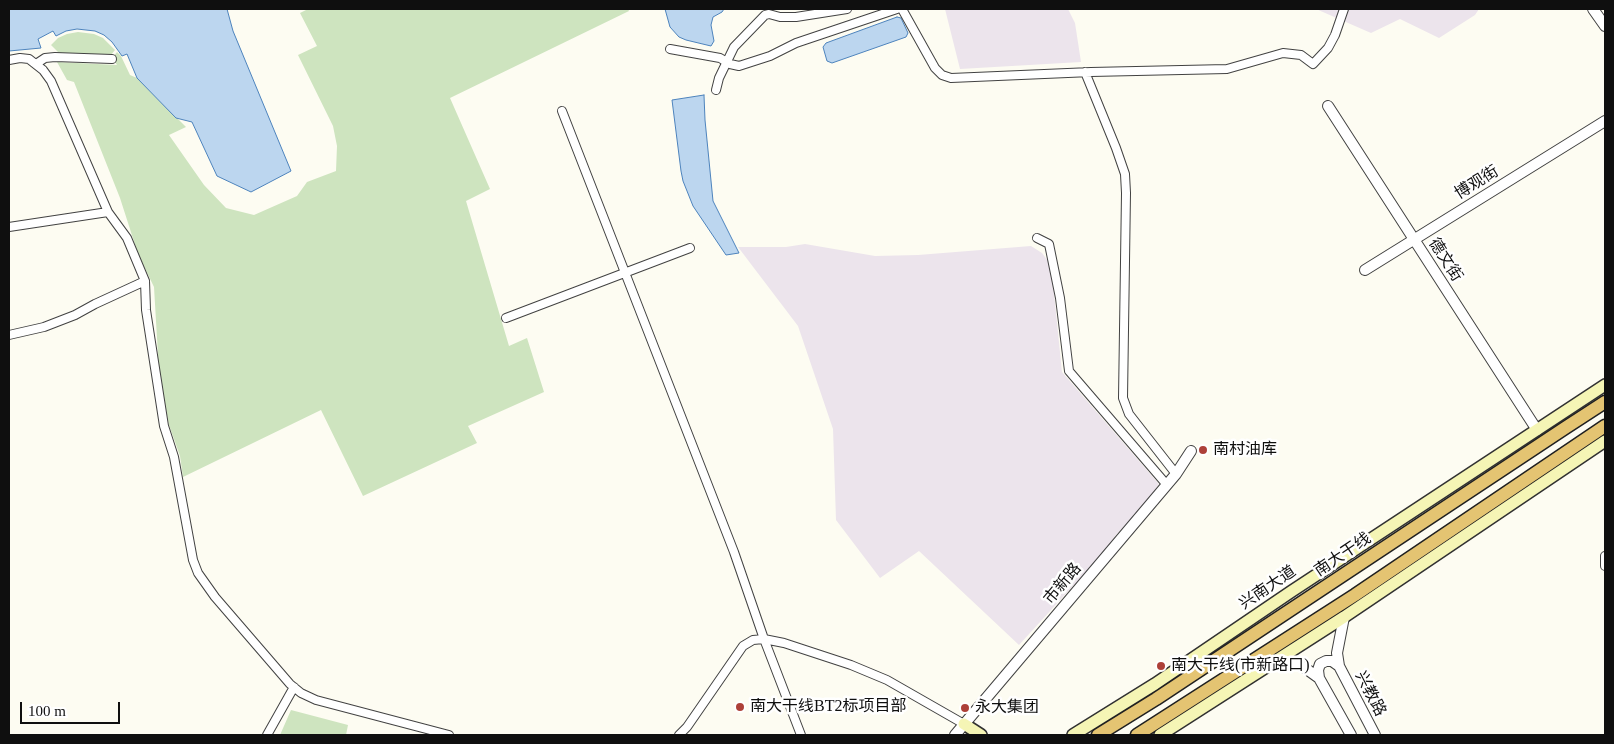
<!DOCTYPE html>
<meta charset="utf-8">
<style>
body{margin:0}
#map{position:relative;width:1614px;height:744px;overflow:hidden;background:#fdfcf2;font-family:"Times New Roman",serif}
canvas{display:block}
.frame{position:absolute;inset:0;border:10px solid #0f0f0f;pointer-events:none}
.scale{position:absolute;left:20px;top:702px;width:100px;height:22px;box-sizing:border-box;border:2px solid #0f0f0f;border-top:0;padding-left:6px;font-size:15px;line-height:18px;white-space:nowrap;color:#0f0f0f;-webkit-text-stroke:4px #fff;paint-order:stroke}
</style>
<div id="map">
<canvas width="1614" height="744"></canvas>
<div class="frame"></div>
<div class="scale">100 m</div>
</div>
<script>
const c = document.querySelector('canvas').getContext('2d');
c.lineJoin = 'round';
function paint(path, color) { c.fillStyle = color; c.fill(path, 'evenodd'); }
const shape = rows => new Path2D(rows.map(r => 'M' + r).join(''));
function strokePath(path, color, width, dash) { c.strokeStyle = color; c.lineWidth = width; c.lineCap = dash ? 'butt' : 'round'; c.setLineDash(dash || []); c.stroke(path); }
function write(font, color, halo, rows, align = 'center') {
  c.font = font + ' "Times New Roman","Noto Sans SC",serif'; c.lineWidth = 5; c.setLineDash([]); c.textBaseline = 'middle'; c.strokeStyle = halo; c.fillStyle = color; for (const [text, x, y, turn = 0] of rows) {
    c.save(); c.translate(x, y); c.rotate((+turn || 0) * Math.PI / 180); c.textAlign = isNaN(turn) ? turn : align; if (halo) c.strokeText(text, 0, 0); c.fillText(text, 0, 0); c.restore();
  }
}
paint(shape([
 [945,9,1068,9,1075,23,1081,62,960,69],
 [1316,9,1479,9,1475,15,1439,38,1400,19,1371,33],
 [805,244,875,256,918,255,1031,246,1042,253,1048,261,1052,273,1062,372,1159,484,1147,502,1116,535,1105,551,1019,645,919,551,880,578,836,520,833,429,798,326,738,247,786,247]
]), '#ece4ec');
paint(shape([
 [308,9,628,9,629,11,450,98,490,189,466,201,509,346,527,338,544,392,468,426,477,443,363,496,321,410,183,477,180,456,169,425,159,372,154,287,138,254,120,198,74,82,67,80,57,62,117,65,112,58,117,52,121,56,130,75,137,78,186,127,169,135,204,185,226,208,254,215,297,196,307,182,336,171,337,146,333,126,298,55,317,46,300,13],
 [78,32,94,34,103,38,115,50,110,56,91,54,59,53,51,45,58,38,67,34],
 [291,710,348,725,346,735,280,735]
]), '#cee4bf');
const water = shape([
 [9,9,227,9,233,31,291,171,251,192,217,176,192,122,176,118,137,78,127,54,122,56,112,42,104,35,95,31,77,29,66,31,56,36,53,31,38,39,41,48,9,51,9,9],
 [665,9,724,9,722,12,713,17,711,25,714,41,711,46,686,40,679,37,670,27,665,9],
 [897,17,901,18,908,33,906,37,832,63,827,61,823,47,826,43,897,17],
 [704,95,705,120,713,201,739,253,726,255,693,206,683,181,681,171,672,100,704,95]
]);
paint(water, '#bcd6ef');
strokePath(water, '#4d83bc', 1);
const minor = shape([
 [902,9,935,68,942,75,951,78,1091,72,1227,69,1283,53,1301,55,1313,64,1328,48,1335,35,1344,9],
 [670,49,720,58,730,64,739,66,770,56,796,43,897,9],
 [9,60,20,58,29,59,43,70,51,81,108,212,127,238,145,281,146,310,164,426,174,457,193,560,198,573,215,597,290,684,301,693,316,700,449,735],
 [36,64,45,58,55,57,112,59],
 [1085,72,1116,148,1125,174,1126,193,1123,398,1129,414,1176,474],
 [716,90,719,78,734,47,765,15,769,14,780,17,796,17,847,9],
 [562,111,734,552,764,639,801,735],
 [9,227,108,212],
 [1037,238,1049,244,1060,298,1069,371,1167,485],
 [506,318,690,248],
 [9,335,44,327,75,315,95,304,145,281],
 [1605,556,1605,566],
 [267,735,294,687],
 [679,735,687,727,743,646,753,640,764,639,784,643,851,665,887,680,964,724]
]);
const tertiary = shape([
 [1593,9,1605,26],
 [1328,106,1537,430],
 [1365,270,1605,121],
 [1344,617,1337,653,1339,666,1375,735],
 [1273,663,1295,663,1305,668,1319,678],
 [1339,666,1332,661,1326,661,1320,664,1318,670,1319,678,1351,735],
 [955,735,1176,474,1191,451]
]);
const secondary = shape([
 [964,724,981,735],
 [1073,735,1155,684,1292,591,1605,385],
 [1160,735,1344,617,1605,441]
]);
const trunk = shape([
 [1098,735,1156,699,1565,428,1605,402],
 [1137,735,1355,595,1605,426]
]);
strokePath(minor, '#424242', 10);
strokePath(tertiary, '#424242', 12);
strokePath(secondary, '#313131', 14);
strokePath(trunk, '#202020', 15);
strokePath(minor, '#fff', 8);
strokePath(tertiary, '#fff', 10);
strokePath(secondary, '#f5f5b5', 11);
strokePath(trunk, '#e4c472', 12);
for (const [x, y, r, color] of [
 [1203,450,5,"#ad4038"],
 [1161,666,5,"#ad4038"],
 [740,707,5,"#ad4038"],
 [965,708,5,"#ad4038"]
]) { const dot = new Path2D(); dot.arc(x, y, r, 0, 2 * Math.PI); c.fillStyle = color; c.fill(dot); strokePath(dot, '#fff', 2); }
write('16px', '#0f0f0f', '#fff', [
 ["博观街",1477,183,-32],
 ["德文街",1445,260,57],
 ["南大干线",1343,555,-34],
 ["市新路",1063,584,-50],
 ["兴南大道",1268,588,-34],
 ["兴教路",1370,694,63]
]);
write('16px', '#0f0f0f', '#fff', [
 ["南村油库",1213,450],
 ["南大干线(市新路口)",1171,666],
 ["南大干线BT2标项目部",750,707],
 ["永大集团",975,708]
], 'left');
</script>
